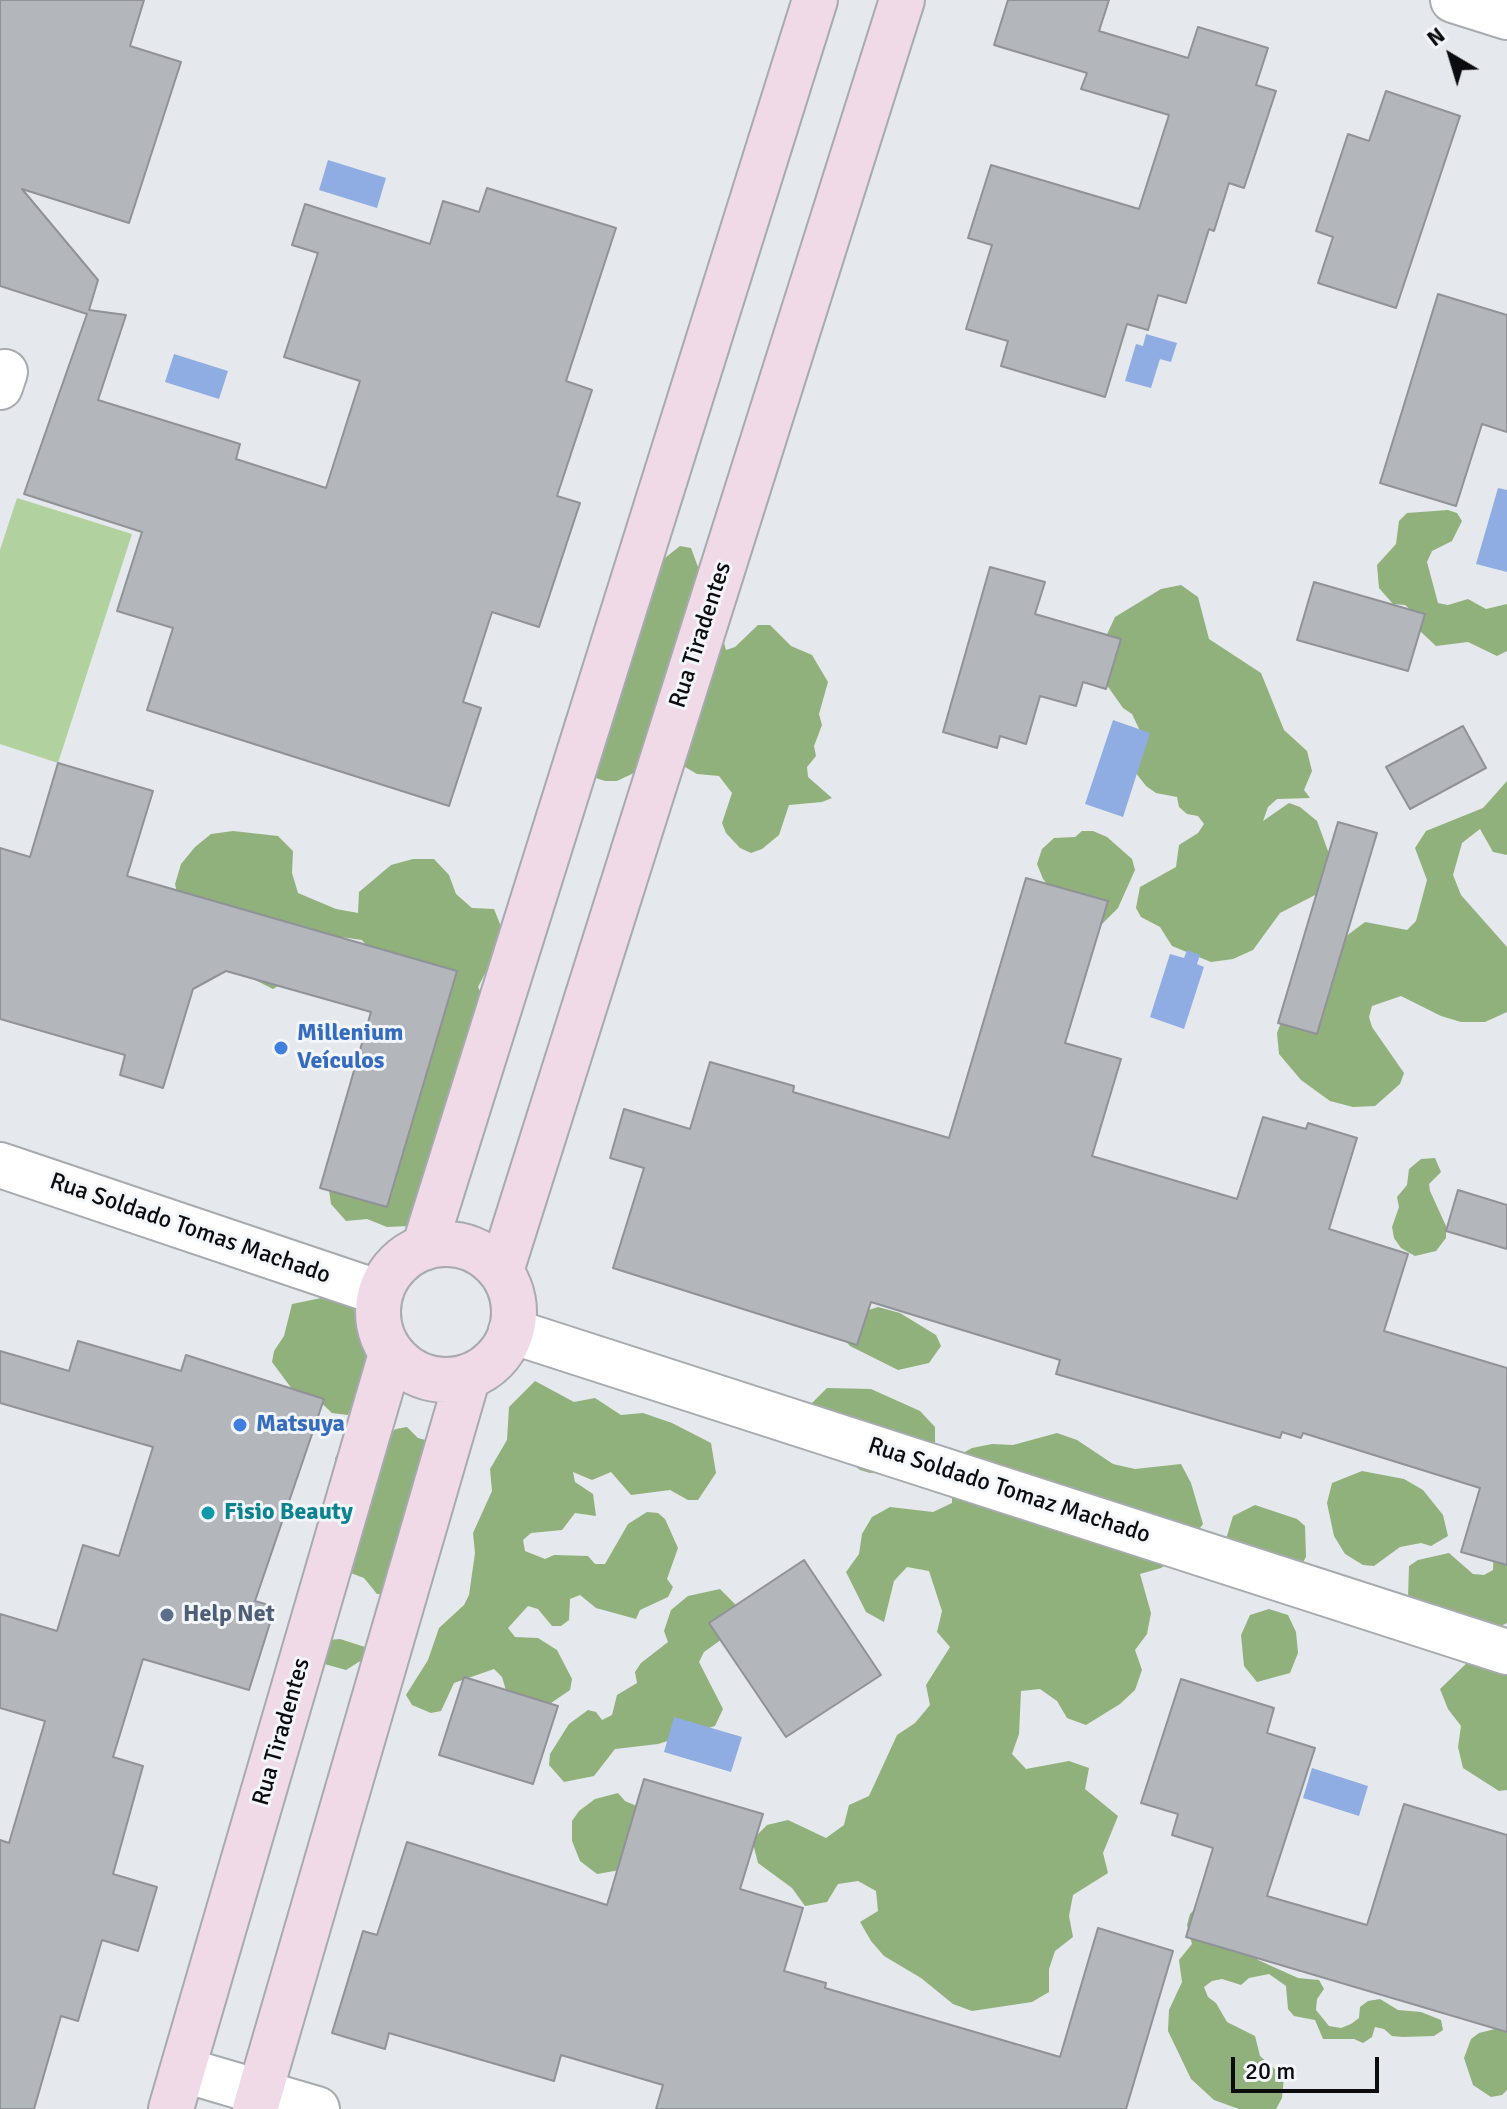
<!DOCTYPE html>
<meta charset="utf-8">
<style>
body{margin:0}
#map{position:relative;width:1507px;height:2109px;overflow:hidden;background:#e5e8ec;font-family:Signika,sans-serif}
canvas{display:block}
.north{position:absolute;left:1411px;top:16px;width:80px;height:80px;-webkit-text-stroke:6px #f2f5fa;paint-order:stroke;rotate:322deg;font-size:22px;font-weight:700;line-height:32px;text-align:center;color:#0c0c0e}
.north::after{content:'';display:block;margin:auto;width:28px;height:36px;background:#0c0c0e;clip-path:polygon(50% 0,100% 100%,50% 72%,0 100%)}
.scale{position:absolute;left:1231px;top:2057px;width:148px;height:36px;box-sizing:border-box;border:4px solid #0c0c0e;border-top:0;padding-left:10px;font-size:24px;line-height:28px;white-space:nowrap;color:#0c0c0e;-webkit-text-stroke:6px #f2f5fa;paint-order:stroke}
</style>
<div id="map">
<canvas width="1507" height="2109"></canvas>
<div class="north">N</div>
<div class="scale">20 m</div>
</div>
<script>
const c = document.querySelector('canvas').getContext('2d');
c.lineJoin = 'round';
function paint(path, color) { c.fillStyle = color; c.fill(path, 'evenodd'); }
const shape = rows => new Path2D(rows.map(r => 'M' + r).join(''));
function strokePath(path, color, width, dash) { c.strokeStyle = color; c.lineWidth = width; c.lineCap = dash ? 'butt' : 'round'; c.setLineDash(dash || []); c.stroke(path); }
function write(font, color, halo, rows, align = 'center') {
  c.font = font + ' Signika,sans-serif'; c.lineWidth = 6; c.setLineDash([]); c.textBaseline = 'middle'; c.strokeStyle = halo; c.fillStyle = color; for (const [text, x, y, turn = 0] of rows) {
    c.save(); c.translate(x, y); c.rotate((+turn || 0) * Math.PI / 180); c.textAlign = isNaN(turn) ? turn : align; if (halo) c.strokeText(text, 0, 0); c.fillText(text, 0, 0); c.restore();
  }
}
paint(shape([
 [17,498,132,534,58,763,0,744,0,550]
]), '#b1d19e');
paint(shape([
 [1448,510,1457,513,1462,521,1452,541,1432,551,1427,562,1438,603,1448,605,1468,599,1486,609,1507,604,1507,651,1497,656,1468,642,1436,646,1421,632,1413,612,1405,605,1393,604,1379,588,1377,565,1396,544,1399,521,1407,513],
 [680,546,691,548,698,567,699,580,688,598,688,620,723,639,726,650,735,647,758,625,770,625,791,646,812,655,828,682,819,714,822,725,814,746,816,756,807,767,808,777,832,798,822,802,789,805,779,835,762,849,751,853,740,848,726,833,722,823,732,793,719,776,697,774,680,764,638,771,617,781,605,781,583,774,568,759,559,740,565,718,656,565],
 [1181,585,1198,597,1209,639,1261,673,1284,730,1307,751,1312,771,1304,790,1310,798,1277,799,1268,807,1263,821,1289,803,1300,807,1317,821,1328,851,1327,874,1319,893,1280,913,1253,950,1233,959,1211,962,1172,946,1160,927,1141,917,1136,908,1140,887,1176,867,1179,845,1198,833,1204,824,1198,816,1187,814,1179,807,1177,797,1156,793,1146,786,1132,768,1141,733,1132,714,1123,708,1099,674,1102,645,1115,617,1161,589],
 [1507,781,1507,855,1493,852,1480,829,1462,843,1453,875,1461,895,1507,947,1507,1012,1485,1022,1461,1022,1441,1016,1401,996,1372,1006,1369,1017,1372,1027,1404,1073,1400,1084,1375,1106,1353,1107,1330,1101,1301,1080,1279,1054,1277,1033,1285,1012,1341,940,1365,922,1407,930,1416,921,1427,880,1415,848,1426,831,1483,808],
 [233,831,278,836,293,851,292,873,298,893,336,909,358,913,359,892,391,865,413,859,434,859,449,875,456,894,472,908,494,909,502,929,497,950,478,987,487,1006,408,1226,387,1227,367,1219,346,1221,331,1204,328,1183,377,1040,366,998,374,955,362,940,341,937,330,956,273,989,253,979,180,905,175,884,181,864,195,847,211,834],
 [1082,831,1093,831,1107,837,1132,859,1135,870,1118,908,1101,925,1084,923,1061,901,1043,879,1037,864,1042,849,1054,838,1075,837],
 [1435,1158,1441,1172,1429,1184,1430,1191,1446,1226,1446,1238,1436,1251,1415,1256,1401,1248,1394,1238,1392,1227,1399,1207,1397,1197,1407,1185,1409,1169,1421,1159],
 [326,1297,377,1312,381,1323,379,1338,348,1415,332,1413,313,1395,292,1389,272,1362,274,1351,284,1336,292,1304],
 [878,1307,900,1313,936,1335,941,1346,929,1363,898,1370,850,1346,844,1339,847,1317],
 [535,1381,574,1402,595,1398,621,1415,643,1413,672,1423,711,1443,716,1473,698,1500,688,1500,670,1490,631,1495,611,1472,592,1480,573,1472,575,1482,593,1494,596,1516,575,1513,562,1530,531,1533,523,1540,525,1551,545,1559,554,1555,588,1556,595,1564,605,1564,628,1524,647,1512,658,1513,665,1519,678,1548,667,1579,673,1587,668,1597,640,1610,636,1619,596,1608,580,1595,570,1599,569,1620,561,1626,552,1626,538,1609,528,1606,508,1628,515,1637,538,1638,557,1650,572,1679,570,1690,551,1703,529,1705,508,1697,502,1677,494,1669,454,1683,441,1711,431,1713,412,1705,406,1695,428,1660,439,1628,464,1605,469,1595,475,1553,473,1533,492,1491,490,1469,507,1440,509,1407],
 [827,1388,871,1389,920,1411,935,1427,935,1447,913,1468,870,1473,860,1470,834,1450,809,1414,811,1404],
 [407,1427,418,1438,429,1441,388,1594,377,1594,364,1578,348,1572,335,1458,351,1434,387,1435,396,1429],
 [1057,1433,1077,1440,1113,1464,1135,1469,1181,1464,1191,1483,1203,1524,1179,1556,1161,1568,1140,1574,1151,1613,1147,1634,1135,1650,1142,1670,1135,1690,1120,1704,1086,1725,1067,1718,1057,1701,1040,1689,1021,1691,1019,1734,1012,1754,1026,1769,1069,1761,1089,1768,1085,1789,1118,1816,1103,1853,1108,1873,1073,1895,1069,1916,1073,1937,1055,1951,1049,1969,1049,1992,1032,2002,972,2011,953,2004,921,1978,884,1956,871,1941,860,1922,878,1911,876,1891,858,1881,838,1884,827,1902,805,1906,792,1888,758,1863,752,1840,767,1825,788,1820,826,1838,844,1825,849,1805,869,1796,897,1735,915,1723,930,1705,926,1685,950,1647,937,1632,942,1611,929,1571,907,1567,894,1581,884,1622,866,1612,846,1572,859,1554,862,1534,872,1517,890,1507,933,1512,952,1503,952,1459,972,1448,992,1444,1013,1445],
 [1362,1471,1404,1479,1423,1490,1443,1515,1448,1536,1431,1546,1421,1543,1400,1547,1374,1566,1363,1565,1345,1554,1334,1536,1327,1503,1332,1483],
 [1507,1495,1507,1623,1479,1637,1408,1598,1409,1566,1418,1560,1449,1553,1473,1574,1484,1575,1493,1570,1494,1549],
 [1255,1505,1297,1519,1305,1526,1306,1557,1300,1567,1223,1549,1233,1516],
 [720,1589,735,1604,735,1613,729,1634,704,1652,699,1662,723,1709,715,1726,658,1744,615,1749,594,1776,564,1782,549,1765,550,1754,569,1724,588,1710,596,1712,602,1720,612,1715,617,1695,637,1683,635,1672,641,1663,668,1642,664,1631,671,1610,688,1596],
 [1269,1609,1288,1615,1296,1632,1298,1653,1290,1673,1257,1682,1244,1666,1241,1635,1250,1615],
 [340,1639,368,1648,365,1658,346,1670,321,1663,328,1640],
 [1507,1654,1507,1790,1499,1791,1463,1768,1458,1747,1461,1726,1448,1709,1440,1689,1470,1660],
 [618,1793,625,1801,653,1813,620,1870,597,1874,580,1861,572,1841,572,1821,579,1811,595,1799],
 [1198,1906,1252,1950,1258,1960,1298,1978,1319,1980,1324,1989,1317,1999,1316,2010,1329,2026,1341,2028,1351,2024,1359,2018,1360,2007,1368,2001,1380,1999,1398,2010,1421,2012,1441,2020,1443,2030,1434,2036,1403,2037,1392,2036,1384,2029,1375,2027,1372,2037,1363,2043,1354,2039,1323,2039,1315,2020,1294,2016,1288,2009,1286,1986,1269,1974,1249,1978,1241,1985,1222,1979,1212,1981,1204,1987,1208,1997,1216,2003,1227,2022,1255,2036,1260,2056,1284,2077,1282,2098,1276,2109,1239,2109,1214,2100,1191,2079,1168,2031,1169,2010,1182,1982,1179,1960,1192,1944,1187,1925,1190,1914],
 [1507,1989,1507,2090,1502,2095,1491,2097,1473,2085,1464,2058,1471,2039,1479,2033,1499,2028]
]), '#90b17b');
paint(shape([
 [328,160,386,178,377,208,319,190],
 [1146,334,1177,343,1171,362,1160,359,1151,388,1125,381,1136,344,1143,346],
 [174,354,228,371,219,399,165,382],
 [1498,488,1507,490,1507,572,1476,564],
 [1113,720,1150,733,1123,817,1085,804],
 [1187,950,1200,955,1197,964,1204,967,1184,1029,1150,1017,1170,954,1184,958],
 [674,1717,742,1737,731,1772,664,1752],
 [1312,1768,1368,1786,1359,1816,1303,1798]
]), '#90ade3');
const building = shape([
 [0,0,144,0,130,46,181,62,129,223,22,189,98,280,89,310,126,315,98,400,240,444,236,459,326,488,360,381,284,357,318,253,292,245,305,204,430,244,443,201,479,212,487,188,616,228,566,381,592,390,557,496,580,503,539,627,492,612,463,702,481,708,449,806,147,710,173,628,117,611,142,532,24,494,87,314,0,286,0,0],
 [1008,0,1109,0,1099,31,1188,58,1198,27,1268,48,1256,85,1276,91,1244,188,1229,183,1214,231,1209,229,1186,303,1158,295,1148,330,1127,324,1105,397,1001,366,1008,341,966,329,992,245,968,238,991,165,1139,209,1169,115,1081,89,1087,73,994,45,1008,0],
 [1386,91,1460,116,1396,308,1318,283,1333,237,1316,231,1348,134,1369,141,1386,91],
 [1438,294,1507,315,1507,432,1482,424,1456,506,1380,483,1438,294],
 [990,567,1045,582,1035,614,1121,639,1106,689,1083,682,1076,706,1040,696,1026,744,1000,736,997,748,943,732,990,567],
 [1314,582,1425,614,1408,671,1297,640,1314,582],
 [1463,726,1486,768,1410,809,1386,767,1463,726],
 [58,763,153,791,127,876,457,971,387,1207,320,1188,371,1012,226,971,193,989,163,1088,120,1075,125,1055,0,1019,0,848,30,857,58,763],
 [1338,822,1377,833,1317,1034,1278,1023,1338,822],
 [1026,878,1108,901,1065,1043,1121,1059,1092,1156,1237,1199,1263,1117,1306,1129,1308,1123,1357,1138,1329,1229,1408,1254,1384,1331,1507,1368,1507,1565,1461,1552,1480,1488,1303,1433,1301,1438,1282,1432,1280,1438,1056,1374,1060,1360,871,1302,857,1345,613,1268,644,1168,610,1158,624,1109,690,1129,710,1062,794,1086,793,1092,949,1138,1026,878],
 [1458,1190,1507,1205,1507,1249,1446,1231,1458,1190],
 [78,1341,181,1371,186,1355,324,1399,255,1601,275,1607,249,1690,143,1659,113,1757,143,1766,113,1874,157,1887,138,1951,102,1940,78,2021,61,2016,34,2109,0,2109,0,1840,9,1843,45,1721,0,1708,0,1614,57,1631,83,1545,119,1556,153,1447,0,1403,0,1351,69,1371,78,1341],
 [804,1560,881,1675,786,1737,709,1623,804,1560],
 [464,1677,558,1706,533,1784,439,1755,464,1677],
 [1181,1679,1274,1708,1267,1733,1315,1748,1267,1896,1367,1925,1404,1804,1507,1835,1507,2032,1186,1937,1213,1848,1172,1835,1178,1814,1141,1803,1181,1679],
 [644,1779,763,1814,740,1889,803,1908,784,1971,826,1983,825,1988,1060,2057,1098,1928,1173,1951,1126,2109,656,2109,663,2085,561,2055,554,2081,389,2033,385,2049,332,2033,363,1931,377,1935,407,1842,607,1905,644,1779]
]);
paint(building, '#b3b6ba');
strokePath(building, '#909297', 2);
const minor = shape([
 [1453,0,1507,17],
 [0,387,5,372],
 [0,1165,380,1293],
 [511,1331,1507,1652],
 [184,2070,317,2109]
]);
const secondary = shape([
 '378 1312a68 68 0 1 1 136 0a68 68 0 1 1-136 0Z',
 [424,1248,815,0],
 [501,1271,902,0],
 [171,2109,391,1354],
 [255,2109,468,1376]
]);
strokePath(minor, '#a7aaae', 48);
strokePath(secondary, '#a7aaae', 48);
strokePath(minor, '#fff', 44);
strokePath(secondary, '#f0dae8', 44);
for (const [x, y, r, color] of [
 [281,1048,8,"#3f7fe0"],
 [240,1425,8,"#3f7fe0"],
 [208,1513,8,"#0f9aa8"],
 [167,1615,8,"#5c6f8a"]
]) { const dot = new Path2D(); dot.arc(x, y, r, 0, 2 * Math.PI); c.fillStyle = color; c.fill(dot); strokePath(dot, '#f2f5fa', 3); }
write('24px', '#0c0c0e', '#f2f5fa', [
 ["Rua Tiradentes",701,635,-72],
 ["Rua Soldado Tomas Machado",190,1229,19],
 ["Rua Soldado Tomaz Machado",1009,1491,18],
 ["Rua Tiradentes",282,1732,-74]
]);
write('bold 24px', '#366cbe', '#f2f5fa', [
 ["Millenium",297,1034],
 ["Veículos",297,1062],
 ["Matsuya",256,1425]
], 'left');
write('bold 24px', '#0d838f', '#f2f5fa', [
 ["Fisio Beauty",224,1513]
], 'left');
write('bold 24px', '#4e5e75', '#f2f5fa', [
 ["Help Net",183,1615]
], 'left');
</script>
